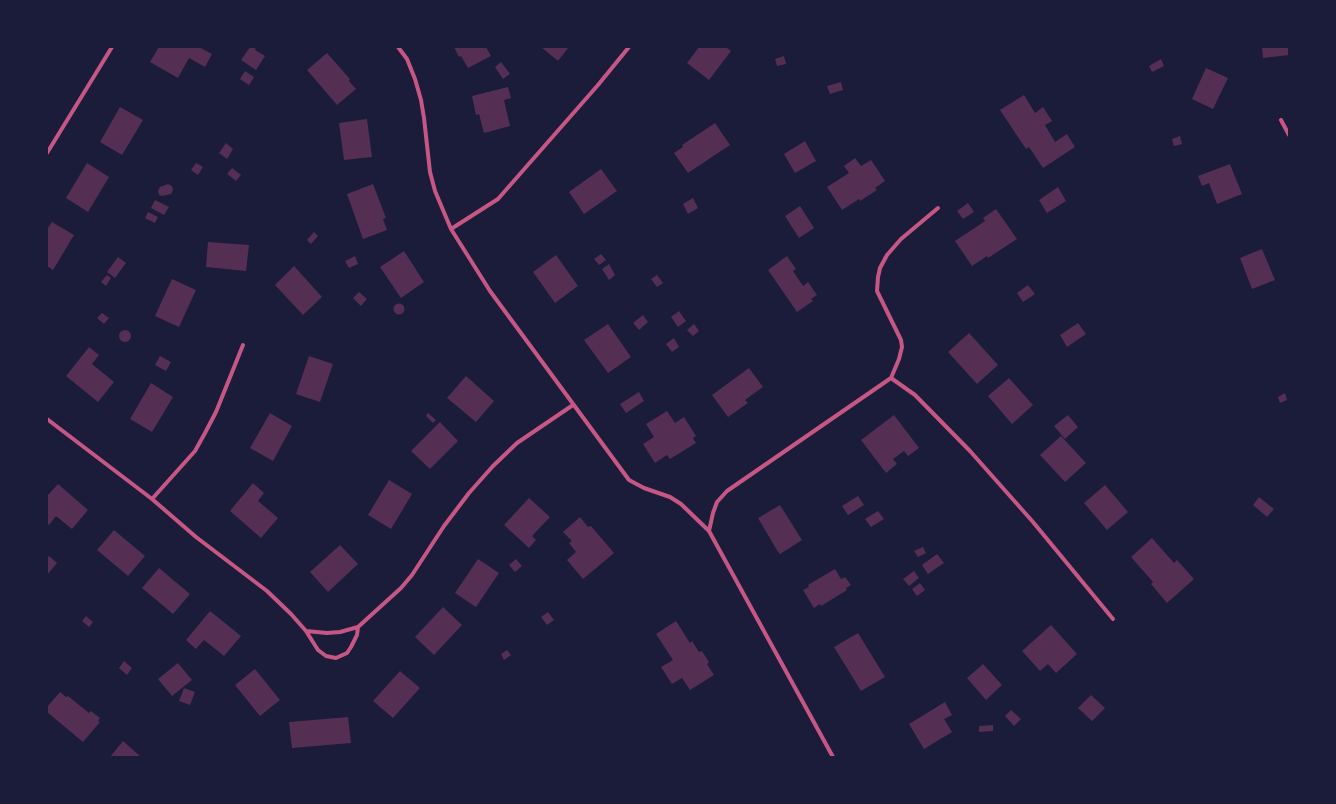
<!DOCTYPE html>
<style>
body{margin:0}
#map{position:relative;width:1336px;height:804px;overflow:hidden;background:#1b1b3a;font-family:"PT Sans Narrow",sans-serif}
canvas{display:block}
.frame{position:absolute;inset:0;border:48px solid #1b1b3a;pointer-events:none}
</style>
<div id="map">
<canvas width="1336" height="804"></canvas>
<div class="frame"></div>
</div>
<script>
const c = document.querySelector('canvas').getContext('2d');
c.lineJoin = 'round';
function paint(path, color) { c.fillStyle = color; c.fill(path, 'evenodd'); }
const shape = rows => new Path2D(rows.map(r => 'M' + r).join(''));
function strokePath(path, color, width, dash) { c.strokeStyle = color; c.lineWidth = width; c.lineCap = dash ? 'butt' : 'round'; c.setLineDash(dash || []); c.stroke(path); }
paint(shape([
 [159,47,199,47,212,54,205,67,189,58,178,78,150,62],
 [250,47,256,47,255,50,265,56,256,70,241,60],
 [454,47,486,47,491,56,468,68,461,56,459,57],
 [541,47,569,47,558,61],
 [699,47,726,47,731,51,709,80,687,63],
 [1262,47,1289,47,1289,55,1263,58],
 [327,53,350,79,349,81,356,89,337,105,307,70],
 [784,56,786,64,777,66,775,59],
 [1161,59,1164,66,1152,72,1149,66],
 [501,62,510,74,503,79,495,67],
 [1206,68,1228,78,1213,109,1192,99],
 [245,71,254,77,249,85,240,79],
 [841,82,843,90,830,94,827,86],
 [508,87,511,98,504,100,510,126,484,133,479,114,476,115,472,96],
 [1024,95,1035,113,1043,107,1052,121,1045,125,1055,142,1067,134,1075,147,1043,168,1029,147,1026,149,1000,110],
 [120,107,143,120,122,155,100,142],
 [367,119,372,157,344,160,339,123],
 [715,123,730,145,688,173,674,153,683,147,682,145],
 [1180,136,1182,144,1174,146,1172,139],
 [805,141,816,161,795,173,784,154],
 [226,143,233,149,227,159,219,153],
 [855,158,861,166,871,160,885,181,875,188,877,190,860,201,859,199,842,210,827,187,849,173,844,166],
 [87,163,109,177,88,212,66,198],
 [196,163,203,167,198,175,191,170],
 [1230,164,1242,194,1217,204,1209,183,1202,186,1198,176],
 [232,168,241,175,236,181,227,174],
 [601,169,617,191,584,214,569,192],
 [168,184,172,186,173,190,171,194,162,196,159,195,158,191,160,187],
 [373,184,386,218,383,219,387,230,363,239,347,194],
 [1058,187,1066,201,1047,213,1039,200],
 [693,198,698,208,688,214,683,204],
 [155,200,169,207,164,215,151,208],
 [968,203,974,212,963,219,957,211],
 [800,206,814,228,799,238,785,216],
 [996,209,1017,239,988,258,987,256,972,266,955,241,985,221,983,218],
 [148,212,158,217,155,223,145,218],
 [52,222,74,235,53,270,47,266,47,229],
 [314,232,318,236,311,244,307,240],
 [208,242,249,245,246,271,206,267],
 [1262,249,1275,280,1252,289,1240,258],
 [404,251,424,282,401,298,380,267],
 [601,254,606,260,599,265,594,259],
 [556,255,578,286,555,303,533,272],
 [355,256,358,264,349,268,345,261],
 [787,256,796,269,793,271,803,286,808,282,817,295,811,299,813,301,797,312,768,270],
 [118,257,126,263,115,278,107,272],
 [609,264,615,275,609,280,602,269],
 [294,266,322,297,303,315,275,285],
 [107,275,111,278,106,286,101,282],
 [657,275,663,283,657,287,651,279],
 [172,279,196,290,179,327,155,316],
 [1028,285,1035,294,1023,302,1017,293],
 [359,292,367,299,361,306,353,298],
 '393.5 309a5.5 5.5 0 1 1 11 0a5.5 5.5 0 1 1-11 0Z',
 [679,311,686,321,678,327,671,317],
 [102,313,109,318,104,324,97,318],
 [643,315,648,322,639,330,633,323],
 [1078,323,1086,334,1067,347,1060,335],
 [608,324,631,357,608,373,584,340],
 [694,324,699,331,693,336,687,330],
 '119 336a6 6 0 1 1 12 0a6 6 0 1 1-12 0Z',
 [969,333,998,365,977,384,948,352],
 [674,338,679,347,672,352,666,344],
 [89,347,99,355,92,364,114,382,98,402,66,376],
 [160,356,171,362,166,371,155,365],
 [309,356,333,364,320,402,296,394],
 [749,368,763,387,745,400,748,403,728,417,712,395],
 [466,376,494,401,476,422,447,398],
 [1009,378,1033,405,1012,424,988,396],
 [151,383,173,397,152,432,130,419],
 [639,392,644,401,626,413,620,404],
 [1285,393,1287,400,1280,403,1278,397],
 [667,411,675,423,684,417,696,436,693,438,696,443,670,459,667,455,655,463,643,444,654,437,646,424],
 [270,413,292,426,273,461,250,448],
 [428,413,436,420,433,423,426,416],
 [894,415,919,448,908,456,904,451,893,459,897,464,886,473,861,440],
 [1068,415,1078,427,1065,439,1054,426],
 [440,422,458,441,430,469,411,451],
 [1061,436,1086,463,1065,482,1040,455],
 [389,480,412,494,391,529,368,515],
 [253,483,264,493,258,501,278,518,261,538,230,511],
 [58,484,88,510,72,529,56,516,49,525,47,523,47,496],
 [1105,485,1128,512,1107,530,1084,503],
 [858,496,864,505,848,515,842,506],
 [1259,497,1274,509,1267,517,1253,505],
 [529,498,550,517,532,536,536,540,529,548,504,525],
 [780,505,802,540,780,554,778,551,778,552,758,518],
 [878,511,884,519,871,527,865,519],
 [580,517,588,527,591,526,614,553,583,579,567,560,576,552,569,543,572,541,563,532],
 [114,530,145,556,128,576,97,550],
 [1152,538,1174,563,1177,560,1194,579,1167,603,1151,584,1153,582,1131,557],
 [340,545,358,564,328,592,310,572],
 [923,547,926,553,918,557,914,551],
 [937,554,944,563,928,574,922,565],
 [49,556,57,563,47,575,47,558],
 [478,559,499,573,476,607,455,593],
 [516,559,522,566,515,572,509,565],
 [159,568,190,594,173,614,142,588],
 [835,569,841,579,845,577,851,585,846,588,847,590,821,606,820,604,814,608,803,590,809,587,808,585],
 [914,571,919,578,909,586,903,579],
 [920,583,925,590,917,596,912,589],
 [443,607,462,625,434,655,415,637],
 [210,611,241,636,224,656,204,640,196,649,186,640],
 [548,612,554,620,547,625,541,617],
 [86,616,93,622,89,627,82,621],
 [676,621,690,643,692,641,699,652,702,651,709,662,707,664,714,675,690,690,682,678,672,684,661,667,673,660,656,634],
 [1051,625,1077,654,1056,673,1048,664,1040,671,1022,651],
 [858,633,885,677,861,691,834,647],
 [507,650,511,655,504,660,501,654],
 [124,661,132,668,127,675,119,668],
 [178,663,192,680,172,696,158,679],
 [983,664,1002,685,986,700,967,678],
 [255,669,280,700,260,716,235,685],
 [400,671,420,688,393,718,373,701],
 [184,688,195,692,190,705,179,701],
 [60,692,66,697,68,696,89,713,91,711,100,718,98,721,100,722,83,742,47,712,47,707],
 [1091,695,1105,708,1092,721,1078,708],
 [945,702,952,715,944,719,952,732,924,749,909,724],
 [1011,710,1021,719,1014,726,1005,716],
 [348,717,351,743,292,748,289,722],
 [993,725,993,731,979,732,979,726],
 [123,741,141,757,110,757]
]), '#542f53');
strokePath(shape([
 [398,47,407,59,415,79,421,100,424,118,430,172,435,191,451,229,490,291,629,480,644,488,670,497,681,504,709,531,833,757],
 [1281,120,1289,135],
 [47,153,112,47],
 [451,229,498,199,598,85,629,47],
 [891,378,915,395,970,451,1033,522,1113,619],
 [47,419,152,499,196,537,267,591,291,614,306,631,318,650,326,656,336,658,347,653,351,647,357,635,358,627],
 [152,499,195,451,205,433,216,412,243,345],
 [709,531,713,513,717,502,727,491,891,378,899,359,902,347,901,340,877,291,878,277,880,268,887,255,901,239,938,208],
 [306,631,327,633,340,632,358,627,401,588,412,575,444,526,469,493,493,466,517,443,573,405]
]), '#c65784', 4);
</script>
